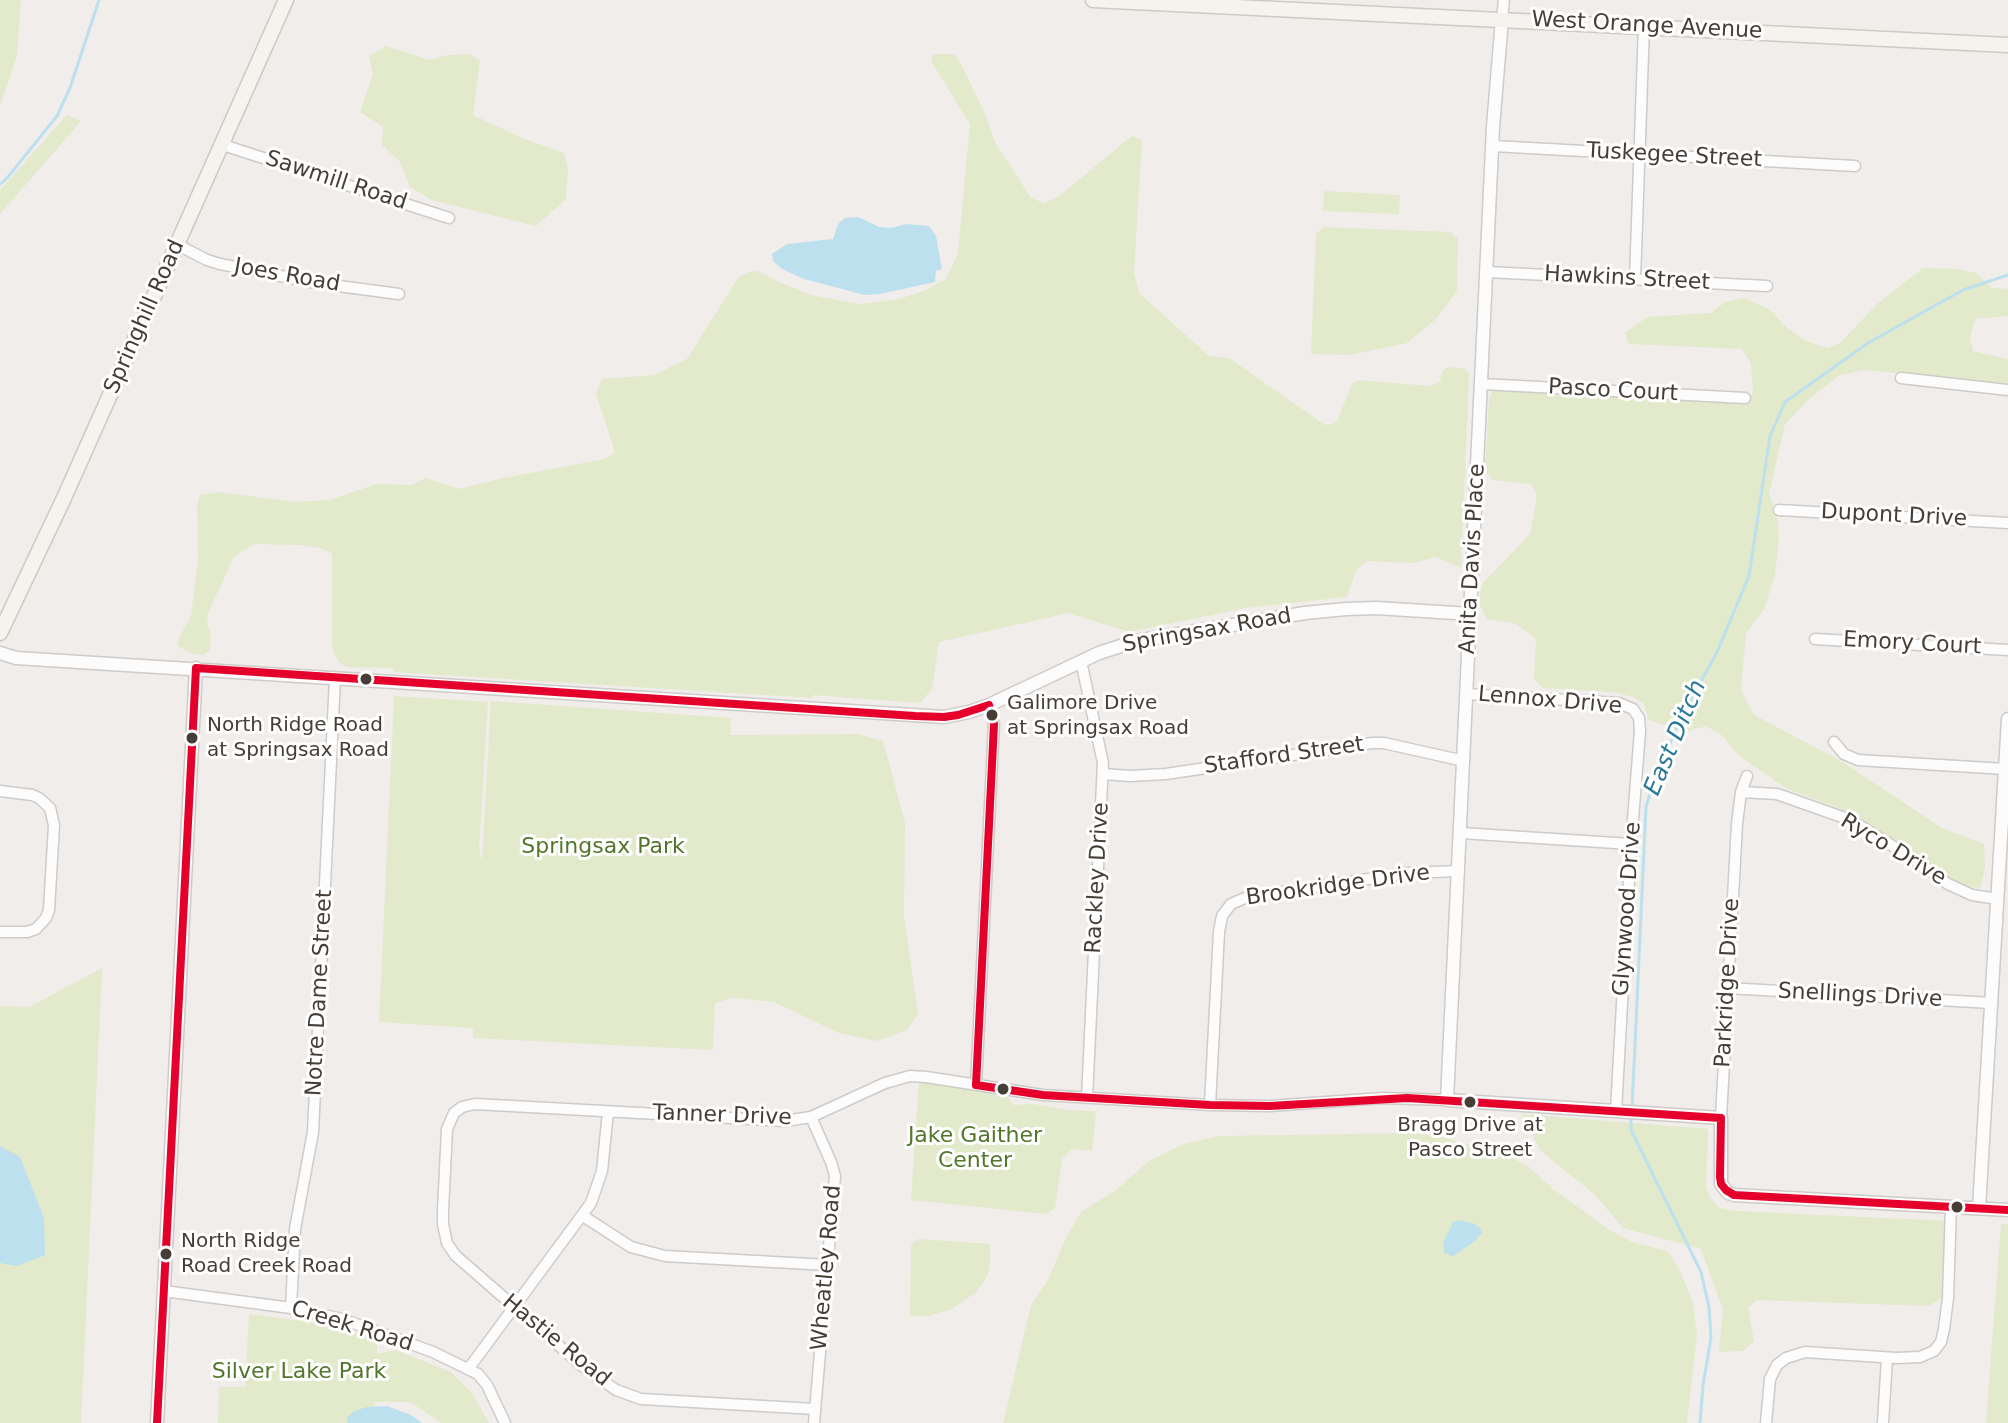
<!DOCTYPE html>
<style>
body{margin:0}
canvas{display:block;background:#f0edea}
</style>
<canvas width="2008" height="1423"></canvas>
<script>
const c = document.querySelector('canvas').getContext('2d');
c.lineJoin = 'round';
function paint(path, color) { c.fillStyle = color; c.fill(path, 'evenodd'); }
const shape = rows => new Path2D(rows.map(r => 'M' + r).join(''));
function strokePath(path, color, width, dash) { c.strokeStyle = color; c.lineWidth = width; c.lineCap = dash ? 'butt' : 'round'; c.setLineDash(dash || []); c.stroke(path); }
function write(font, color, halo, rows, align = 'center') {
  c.font = font + ' "DejaVu Sans",sans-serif'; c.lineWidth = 6; c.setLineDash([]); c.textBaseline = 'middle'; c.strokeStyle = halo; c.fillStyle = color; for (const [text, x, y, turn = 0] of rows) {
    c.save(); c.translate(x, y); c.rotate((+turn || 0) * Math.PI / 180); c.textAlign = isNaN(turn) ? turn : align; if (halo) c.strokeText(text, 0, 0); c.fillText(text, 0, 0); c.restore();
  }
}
paint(shape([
 [0,0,21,0,17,56,0,106],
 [386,46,429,60,448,55,471,54,480,60,473,115,522,138,564,153,568,168,566,199,536,226,432,200,410,187,400,162,382,145,383,127,360,112,373,74,369,56],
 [933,54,954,54,959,60,983,109,995,142,1031,198,1044,203,1059,196,1132,136,1142,140,1134,273,1139,293,1209,356,1229,358,1325,425,1333,424,1337,421,1352,384,1358,380,1430,386,1440,381,1442,372,1447,367,1464,368,1469,374,1461,568,1435,557,1413,563,1367,561,1356,571,1347,597,1246,608,1129,632,1068,613,939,642,932,689,920,703,813,695,812,698,394,672,394,668,347,667,338,662,332,647,332,554,321,548,299,545,254,544,234,557,207,615,208,626,211,636,210,650,203,655,193,654,181,648,177,644,180,636,191,616,198,560,197,506,200,495,219,492,295,502,330,500,376,484,412,485,426,478,459,489,503,478,605,459,615,452,596,394,602,379,654,375,687,359,738,278,749,272,760,271,774,280,811,295,860,304,899,299,926,290,946,279,958,253,970,124,931,61],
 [67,115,81,121,0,214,0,190],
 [1324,191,1400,195,1399,214,1323,211],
 [1323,227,1451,232,1458,239,1457,291,1437,318,1407,343,1350,355,1311,354,1316,234],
 [1923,268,1957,269,1976,273,1992,288,2008,289,2008,316,1975,319,1970,337,1973,351,2008,359,2008,384,1865,370,1840,375,1808,400,1785,424,1769,494,1778,521,1779,539,1775,575,1764,609,1746,633,1741,690,1754,715,1841,761,1942,828,1984,844,1985,868,1980,889,1949,881,1847,811,1787,789,1737,754,1723,736,1706,726,1685,732,1649,720,1644,704,1633,697,1613,692,1543,688,1534,679,1536,639,1516,624,1487,619,1479,603,1482,584,1530,534,1537,495,1531,484,1492,480,1485,471,1489,399,1493,391,1499,389,1749,401,1753,391,1751,363,1742,349,1629,344,1625,333,1647,317,1711,313,1725,302,1744,298,1769,309,1788,329,1806,341,1828,348,1840,343,1877,304],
 [394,696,488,702,479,848,482,862,491,701,731,718,730,735,858,734,883,741,905,823,904,917,918,1014,907,1030,877,1041,839,1033,774,1002,733,998,715,1003,713,1050,473,1038,473,1028,379,1022],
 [102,968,81,1423,0,1423,0,1006,29,1007],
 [919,1081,941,1082,1006,1095,1013,1105,1033,1104,1067,1110,1096,1111,1092,1151,1072,1149,1062,1159,1055,1208,1046,1214,911,1200],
 [1521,1114,1708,1129,1706,1187,1710,1198,1720,1208,1736,1211,1948,1221,1943,1297,1929,1306,1757,1300,1748,1308,1754,1341,1743,1351,1719,1352,1723,1309,1701,1249,1623,1228,1595,1195,1541,1151],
 [1413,1133,1440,1136,1463,1144,1500,1147,1510,1157,1528,1166,1553,1189,1606,1228,1632,1242,1667,1251,1679,1268,1693,1303,1697,1335,1687,1423,1003,1423,1031,1305,1048,1280,1064,1242,1081,1212,1116,1190,1149,1161,1183,1144,1220,1136],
 [2001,1224,2008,1224,2008,1423,1986,1423],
 [918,1239,990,1244,990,1263,988,1274,982,1284,975,1293,952,1309,928,1316,910,1316,911,1245],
 [249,1314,323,1324,377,1339,377,1354,395,1350,451,1372,472,1393,489,1423,442,1423,410,1402,375,1402,373,1423,218,1423,219,1387,245,1387]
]), '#e2eacb');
paint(shape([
 [858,217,879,227,891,228,906,224,929,226,936,236,942,269,936,271,935,282,880,294,865,295,804,279,782,269,773,261,772,254,787,244,833,239,838,224,845,218],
 [0,1146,20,1157,44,1218,45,1255,17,1266,0,1263],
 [1461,1220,1474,1224,1480,1228,1482,1232,1476,1240,1455,1255,1451,1256,1444,1252,1443,1243,1453,1222],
 [387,1406,411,1415,422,1423,347,1423,347,1418,354,1411,367,1407]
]), '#bce0ee');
strokePath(shape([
 [0,184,8,177,57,116,70,88,99,0],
 [1632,1109,1646,807,1652,787,1680,720,1717,652,1749,576,1770,436,1785,402,1868,343,1963,290,2008,275],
 [1631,1117,1631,1130,1701,1272,1709,1307,1711,1338,1703,1385,1700,1423]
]), '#bce0ee', 3);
const minor = shape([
 [1502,19,1504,0],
 [223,145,449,218],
 [1493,146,1855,166],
 [178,245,207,260,220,264,316,283,399,294],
 [1487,272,1767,286],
 [1635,279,1644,26],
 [1901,378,2008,390],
 [1482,384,1745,398],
 [1779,510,2008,523],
 [1815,639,2008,650],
 [1081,661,1103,763,1087,1098],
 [1467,694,1619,703,1633,709,1639,718,1640,731,1631,844,1616,1111],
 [1834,742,1844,754,1858,760,2005,769],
 [1103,774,1130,776,1166,774,1372,743,1384,743,1464,761],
 [0,791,32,795,39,798,50,808,54,825,49,910,46,918,36,929,27,932,0,932],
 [1741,792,1777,794,1842,817,1857,824,1915,860,1948,884,1972,895,1998,899],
 [1461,833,1631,844],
 [1727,988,1992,1003],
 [976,1085,994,724,989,705],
 [1210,1105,1219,932,1222,916,1231,904,1245,898,1407,873,1459,871],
 [811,1117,831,1162,835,1176,814,1423],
 [1721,1118,1737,824,1741,792,1747,776],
 [583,1216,631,1247,665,1256,828,1265],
 [164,1291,291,1308,342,1319,433,1352,478,1374,487,1385,505,1423],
 [291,1308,295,1229,313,1132,335,678],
 [469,1368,591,1203,602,1171,608,1112],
 [815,1409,641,1399,616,1390,581,1365,455,1255,447,1243,443,1224,443,1210,447,1129,454,1113,462,1107,475,1104,785,1121,811,1117,885,1083,910,1076,926,1077,1043,1095,1210,1105,1270,1106,1382,1098,1447,1100],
 [1766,1423,1770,1379,1777,1365,1786,1358,1805,1352,1896,1358,1920,1357,1934,1351,1941,1342,1944,1329,1948,1298,1951,1207],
 [1883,1423,1887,1358]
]);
const tertiary = shape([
 [1502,19,1493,127,1447,1100,1721,1118,1721,1184,1728,1193,1734,1195,2008,1210],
 [0,653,16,658,944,717,969,712,989,705,1099,653,1136,641,1305,613,1346,609,1376,608,1471,614],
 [1979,1208,2008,719],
 [157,1423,196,668]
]);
const secondary = shape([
 [1093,0,2008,45],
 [0,633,64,498,286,0]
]);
strokePath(minor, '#cecbc8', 13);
strokePath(tertiary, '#cecbc8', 15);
strokePath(secondary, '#cfc9c1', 17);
strokePath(minor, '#fdfcfc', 10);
strokePath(tertiary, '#fdfcfc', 12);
strokePath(secondary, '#f6f3ef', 14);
strokePath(shape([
 [196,668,915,716,944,717,958,715,989,705],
 [976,1085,1043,1095,1210,1105,1270,1106,1407,1098,1721,1118],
 [976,1085,994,724,989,705],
 [1721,1118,1720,1177,1721,1184,1726,1190],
 [1726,1190,1734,1195,2008,1210],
 [157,1423,196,668]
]), '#e4002b', 8);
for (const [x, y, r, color] of [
 [366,679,7,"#463e36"],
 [992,715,7,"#463e36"],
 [192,738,7,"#463e36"],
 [1003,1089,7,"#463e36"],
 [1470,1102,7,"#463e36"],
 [1957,1207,7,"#463e36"],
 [166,1254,7,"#463e36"]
]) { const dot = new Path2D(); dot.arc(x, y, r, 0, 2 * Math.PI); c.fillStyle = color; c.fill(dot); strokePath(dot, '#fff', 3); }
write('20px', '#463e36', '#fff', [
 ["Galimore Drive",1007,704],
 ["at Springsax Road",1007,729],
 ["North Ridge Road",207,726],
 ["at Springsax Road",207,751],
 ["Bragg Drive at",1470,1126,"center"],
 ["Pasco Street",1470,1151,"center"],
 ["North Ridge",181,1242],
 ["Road Creek Road",181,1267]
], 'left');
write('22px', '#463e36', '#fff', [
 ["West Orange Avenue",1647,26,3],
 ["Tuskegee Street",1674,156,3],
 ["Sawmill Road",336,181,18],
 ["Joes Road",287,276,10],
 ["Hawkins Street",1627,279,3],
 ["Springhill Road",145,317,-66],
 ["Pasco Court",1613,391,3],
 ["Dupont Drive",1894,516,3],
 ["Anita Davis Place",1473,559,-87],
 ["Springsax Road",1207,631,-10],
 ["Emory Court",1912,644,3],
 ["Lennox Drive",1550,701,5],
 ["Stafford Street",1284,756,-8],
 ["Ryco Drive",1893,850,31],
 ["Rackley Drive",1098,878,-87],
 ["Brookridge Drive",1338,886,-8],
 ["Glynwood Drive",1628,909,-86],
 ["Parkridge Drive",1728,983,-87],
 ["Notre Dame Street",320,993,-87],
 ["Snellings Drive",1860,996,3],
 ["Tanner Drive",722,1116,2],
 ["Wheatley Road",827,1268,-85],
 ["Creek Road",352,1327,17],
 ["Hastie Road",556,1341,39]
]);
write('22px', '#52772b', '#fff', [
 ["Springsax Park",603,847],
 ["Jake Gaither",975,1136],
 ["Center",975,1161],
 ["Silver Lake Park",299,1372]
]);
write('italic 24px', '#2d7a98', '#fff', [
 ["East Ditch",1676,738,-67]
]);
</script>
